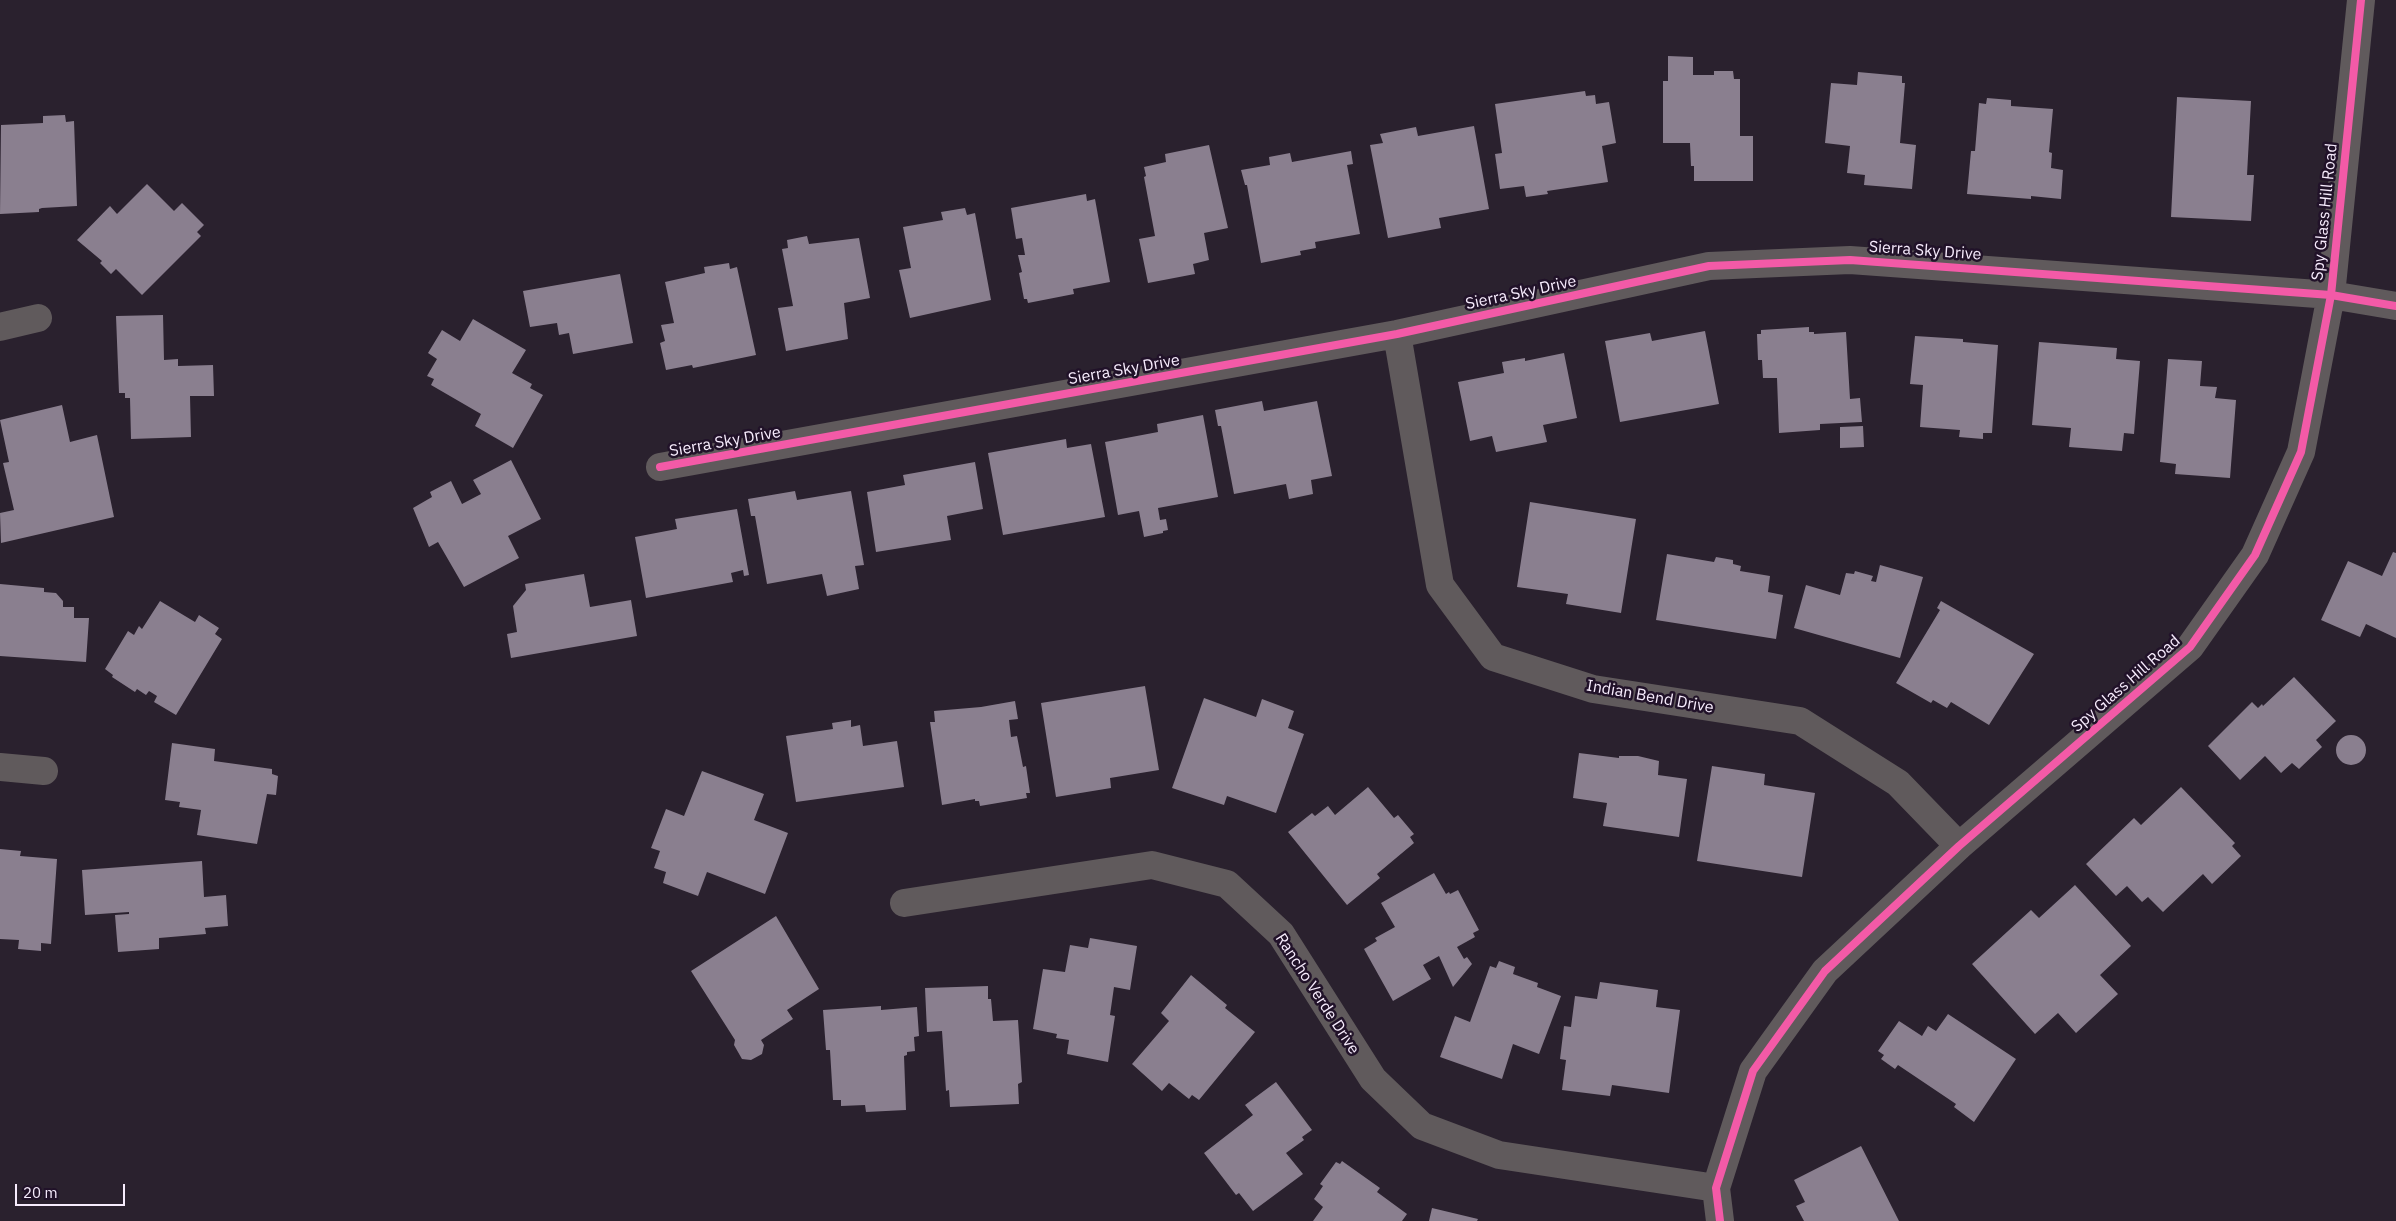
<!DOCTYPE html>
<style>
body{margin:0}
#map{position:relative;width:2396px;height:1221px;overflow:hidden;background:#2a212e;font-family:"IBM Plex Sans",sans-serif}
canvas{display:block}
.scale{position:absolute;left:15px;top:1184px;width:110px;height:22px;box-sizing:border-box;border:2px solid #f7ecfd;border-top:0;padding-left:6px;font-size:15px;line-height:18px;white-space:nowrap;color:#f7ecfd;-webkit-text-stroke:4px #211229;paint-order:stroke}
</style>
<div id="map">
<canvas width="2396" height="1221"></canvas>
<div class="scale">20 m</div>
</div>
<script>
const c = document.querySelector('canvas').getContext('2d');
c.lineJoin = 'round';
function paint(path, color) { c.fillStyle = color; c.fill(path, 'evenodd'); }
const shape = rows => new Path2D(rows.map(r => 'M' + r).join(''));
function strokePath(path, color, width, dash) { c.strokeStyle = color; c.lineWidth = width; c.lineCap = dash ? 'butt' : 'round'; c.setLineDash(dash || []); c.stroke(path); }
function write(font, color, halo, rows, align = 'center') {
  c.font = font + ' "IBM Plex Sans",sans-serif'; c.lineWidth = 5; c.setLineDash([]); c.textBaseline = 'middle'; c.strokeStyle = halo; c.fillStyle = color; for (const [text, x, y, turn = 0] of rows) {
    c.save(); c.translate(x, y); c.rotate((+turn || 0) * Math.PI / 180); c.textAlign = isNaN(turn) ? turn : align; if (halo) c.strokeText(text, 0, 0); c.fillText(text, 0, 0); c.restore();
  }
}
paint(shape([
 [1668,56,1693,57,1693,75,1714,75,1714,71,1733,71,1734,79,1740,79,1740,136,1753,136,1753,181,1694,181,1694,166,1691,166,1690,143,1663,143,1663,81,1668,81],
 [1858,72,1902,76,1902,83,1905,83,1900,143,1916,145,1912,189,1864,185,1865,175,1847,173,1850,146,1825,143,1831,83,1857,85],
 [1585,91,1586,96,1595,95,1596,104,1609,102,1616,143,1602,146,1608,182,1547,191,1548,194,1526,197,1524,186,1500,189,1495,154,1502,153,1495,104],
 [2177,97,2251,101,2247,175,2254,175,2251,221,2171,217],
 [1987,98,2011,100,2011,106,2053,109,2049,152,2052,153,2051,168,2063,170,2061,199,2031,196,2031,199,1967,194,1971,151,1975,151,1979,103,1986,104],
 [65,115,66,122,74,121,77,206,42,208,39,209,39,212,0,214,1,125,43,123,43,116],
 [1474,126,1489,209,1439,218,1441,228,1388,238,1370,145,1383,143,1380,134,1416,127,1418,136],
 [1209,145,1228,228,1204,233,1209,260,1193,264,1195,274,1148,283,1139,239,1155,236,1144,177,1146,176,1144,167,1166,162,1165,154],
 [1351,151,1353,164,1347,165,1360,234,1315,242,1316,248,1300,251,1301,255,1261,263,1247,185,1245,185,1241,170,1270,165,1269,157,1290,153,1292,162],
 [147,184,174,211,182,203,204,225,197,232,201,236,142,295,116,269,111,274,100,263,102,261,77,240,110,206,117,214],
 [1086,194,1087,201,1095,199,1110,282,1073,289,1074,294,1028,303,1027,299,1024,299,1019,273,1022,272,1018,255,1025,255,1022,238,1016,239,1011,208],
 [965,208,967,215,975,213,991,300,910,318,899,270,911,268,903,227,943,220,941,212],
 [807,236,809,244,859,238,870,298,844,303,848,339,786,351,778,308,793,306,782,249,788,248,787,240],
 [729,263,730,269,737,267,756,355,693,368,692,365,666,370,660,343,665,341,661,325,674,323,665,282,705,273,704,267],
 [620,274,633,343,573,354,569,333,559,335,557,323,530,327,523,291],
 [163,315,164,360,178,359,178,366,213,365,214,396,190,396,191,437,131,439,130,398,125,398,125,393,119,393,116,316],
 [473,319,526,350,512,373,532,384,530,388,543,395,513,448,475,426,481,414,431,385,434,379,427,376,437,359,428,353,442,330,460,341],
 [1809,327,1809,332,1814,332,1814,334,1846,332,1850,399,1860,398,1862,422,1820,424,1820,430,1779,433,1777,378,1763,378,1762,360,1758,360,1757,334,1761,334,1761,330],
 [1705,331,1719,404,1620,422,1605,341,1650,333,1652,341],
 [1915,336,1963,339,1963,342,1998,345,1992,433,1983,433,1983,439,1959,437,1960,430,1920,427,1923,385,1910,384],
 [2039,342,2117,348,2116,359,2140,361,2134,434,2124,433,2122,451,2069,447,2071,428,2032,425],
 [1564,353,1577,418,1543,425,1547,442,1496,452,1492,436,1470,441,1458,382,1504,373,1502,362,1525,358,1525,361],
 [2168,359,2202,361,2200,386,2217,387,2215,398,2236,400,2230,478,2175,474,2176,464,2160,462],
 [1262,401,1264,411,1317,401,1332,476,1311,480,1313,494,1289,499,1286,484,1234,494,1221,426,1218,426,1215,410],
 [62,405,70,442,97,435,114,517,1,543,0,513,14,510,3,463,9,462,0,420],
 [1203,415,1218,497,1158,508,1160,520,1166,519,1168,530,1163,531,1163,533,1144,537,1139,511,1118,515,1105,442,1158,432,1157,424],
 [1863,426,1864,447,1840,448,1840,427],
 [1066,439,1067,448,1091,444,1105,517,1003,535,988,453],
 [511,460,541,519,508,536,519,558,464,587,438,542,429,547,413,508,432,497,430,492,451,481,462,504,481,494,473,480],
 [975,462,983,509,947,516,951,540,876,552,867,492,905,485,903,475],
 [795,491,797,500,851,491,864,565,855,566,859,589,827,596,822,574,767,584,755,516,751,516,748,499],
 [1530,502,1636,519,1621,613,1566,604,1568,594,1517,587],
 [737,509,749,575,744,576,743,570,731,573,733,582,646,598,635,537,677,529,675,519],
 [2393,552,2396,553,2396,638,2366,624,2360,637,2321,620,2348,561,2382,576],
 [1667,554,1714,562,1716,557,1733,560,1733,564,1741,566,1740,571,1770,576,1768,592,1783,595,1776,639,1656,620],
 [1880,565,1923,577,1900,658,1794,628,1806,585,1840,595,1846,573,1854,574,1855,571,1873,576,1871,581,1876,582],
 [584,574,590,607,631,600,637,636,511,658,507,634,517,632,513,606,526,590,525,584],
 [0,584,44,588,44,592,56,593,63,601,63,607,74,607,74,618,89,618,86,662,0,656],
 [160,601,195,622,199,615,219,628,215,634,222,639,176,715,154,702,157,696,149,691,146,695,137,689,135,692,112,677,113,675,105,669,128,631,134,635,139,626,142,629],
 [1941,601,2034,654,1989,725,1951,702,1947,708,1933,700,1931,703,1896,683,1940,610,1937,608],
 [2294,677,2336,721,2316,740,2322,747,2299,769,2292,763,2281,773,2265,756,2240,780,2208,746,2252,702,2258,708,2262,704,2263,706],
 [1145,686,1159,770,1110,778,1111,788,1056,797,1041,703],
 [1204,698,1256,717,1262,699,1294,711,1288,728,1304,734,1276,813,1227,796,1224,805,1172,788],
 [1015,701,1018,719,1009,720,1011,737,1017,736,1023,767,1026,766,1030,793,1026,793,1027,798,980,806,979,801,975,801,975,799,942,805,930,722,935,722,934,711,981,707],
 [851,720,851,727,860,725,863,746,897,741,904,787,796,802,786,736,833,729,832,723],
 '2336 750a15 15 0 1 1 30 0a15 15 0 1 1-30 0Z',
 [172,743,215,749,214,761,272,769,272,774,278,776,276,795,267,794,257,844,197,835,201,810,179,807,180,802,165,800],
 [1579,753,1619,758,1619,756,1638,756,1659,761,1658,775,1687,779,1679,837,1603,826,1607,803,1573,798],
 [1712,766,1765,774,1764,785,1815,793,1802,877,1697,861],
 [702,771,764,794,754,820,788,833,765,894,707,872,698,896,663,883,666,872,654,868,660,851,651,848,666,809,684,816],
 [1368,787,1394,818,1398,815,1414,834,1410,837,1414,843,1377,874,1380,878,1347,905,1288,832,1312,813,1315,816,1328,806,1335,815],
 [2181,787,2235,843,2232,846,2241,856,2212,884,2203,874,2163,912,2148,897,2142,902,2127,886,2116,896,2086,864,2134,818,2141,825],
 [0,849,21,851,20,856,57,859,51,944,41,943,41,951,18,949,19,940,0,939],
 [202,861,204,897,226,895,228,926,205,928,206,934,159,938,159,949,118,952,115,915,129,914,129,912,85,915,82,870],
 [1434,873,1446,894,1449,892,1450,894,1458,890,1479,930,1473,933,1475,937,1457,947,1464,959,1467,957,1472,964,1453,987,1439,956,1423,965,1431,979,1393,1001,1364,949,1377,941,1375,938,1395,927,1381,903],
 [2075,885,2131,946,2100,975,2118,994,2076,1033,2058,1013,2035,1034,1972,964,2031,910,2039,918],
 [776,916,819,989,787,1010,793,1019,761,1040,764,1045,762,1054,751,1060,742,1059,734,1045,735,1040,691,971],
 [1090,938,1137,946,1130,990,1114,987,1110,1015,1115,1016,1108,1062,1067,1054,1069,1040,1056,1038,1057,1034,1033,1029,1043,969,1065,972,1070,945,1088,948],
 [1499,961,1515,967,1513,974,1538,983,1537,987,1561,996,1539,1054,1513,1044,1502,1079,1440,1057,1455,1016,1470,1022,1490,966,1496,968],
 [1191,975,1227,1005,1225,1008,1255,1032,1199,1100,1192,1095,1189,1099,1169,1083,1162,1091,1132,1064,1169,1021,1161,1013],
 [1600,982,1658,990,1656,1007,1680,1010,1669,1093,1612,1085,1610,1096,1562,1090,1566,1060,1560,1059,1564,1026,1571,1027,1575,996,1597,999],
 [988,986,988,999,991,999,993,1021,1018,1020,1022,1082,1018,1084,1019,1104,950,1107,949,1090,946,1091,942,1031,927,1032,925,988],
 [881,1006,881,1010,917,1007,919,1036,914,1037,915,1051,907,1052,907,1055,904,1056,906,1110,866,1112,865,1105,841,1106,841,1100,833,1100,830,1050,826,1050,823,1010],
 [1948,1014,2016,1059,1974,1122,1954,1107,1956,1104,1898,1065,1895,1069,1881,1059,1884,1055,1878,1051,1899,1021,1922,1036,1928,1026,1936,1031],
 [1276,1082,1312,1130,1302,1137,1304,1140,1286,1153,1303,1174,1253,1211,1239,1193,1236,1195,1204,1153,1253,1115,1245,1105],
 [1861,1146,1899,1221,1804,1221,1796,1206,1805,1202,1794,1180],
 [1342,1161,1380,1188,1377,1192,1407,1214,1402,1221,1313,1221,1323,1207,1314,1199,1323,1186,1320,1184,1336,1162,1340,1164],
 [1432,1208,1478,1219,1477,1221,1429,1221]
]), '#8a7f8f');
strokePath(shape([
 [0,327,38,318],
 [1397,334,1440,585,1493,657,1593,689,1800,721,1898,783,1959,846],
 [660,467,1397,334,1709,266,1850,260,2331,295,2396,306],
 [0,767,44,771],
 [904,903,1152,865,1227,884,1281,934,1373,1079,1422,1126,1499,1155,1716,1188],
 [1720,1221,1716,1188,1753,1071,1825,971,1959,846,2190,647,2255,555,2301,452,2331,295,2361,0]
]), '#605a5c', 28);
strokePath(shape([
 [660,467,1397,334,1709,266,1850,260,2331,295,2396,306],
 [1720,1221,1716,1188,1753,1071,1825,971,1959,846,2190,647,2255,555,2301,452,2331,295,2361,0]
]), '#f35aa7', 8);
write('16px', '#f7ecfd', '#211229', [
 ["Spy Glass Hill Road",2325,212,-84],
 ["Sierra Sky Drive",1925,251,4],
 ["Sierra Sky Drive",1521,293,-12],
 ["Sierra Sky Drive",1124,370,-10],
 ["Sierra Sky Drive",725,442,-10],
 ["Spy Glass Hill Road",2126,684,-41],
 ["Indian Bend Drive",1650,697,10],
 ["Rancho Verde Drive",1317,994,57]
]);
</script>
